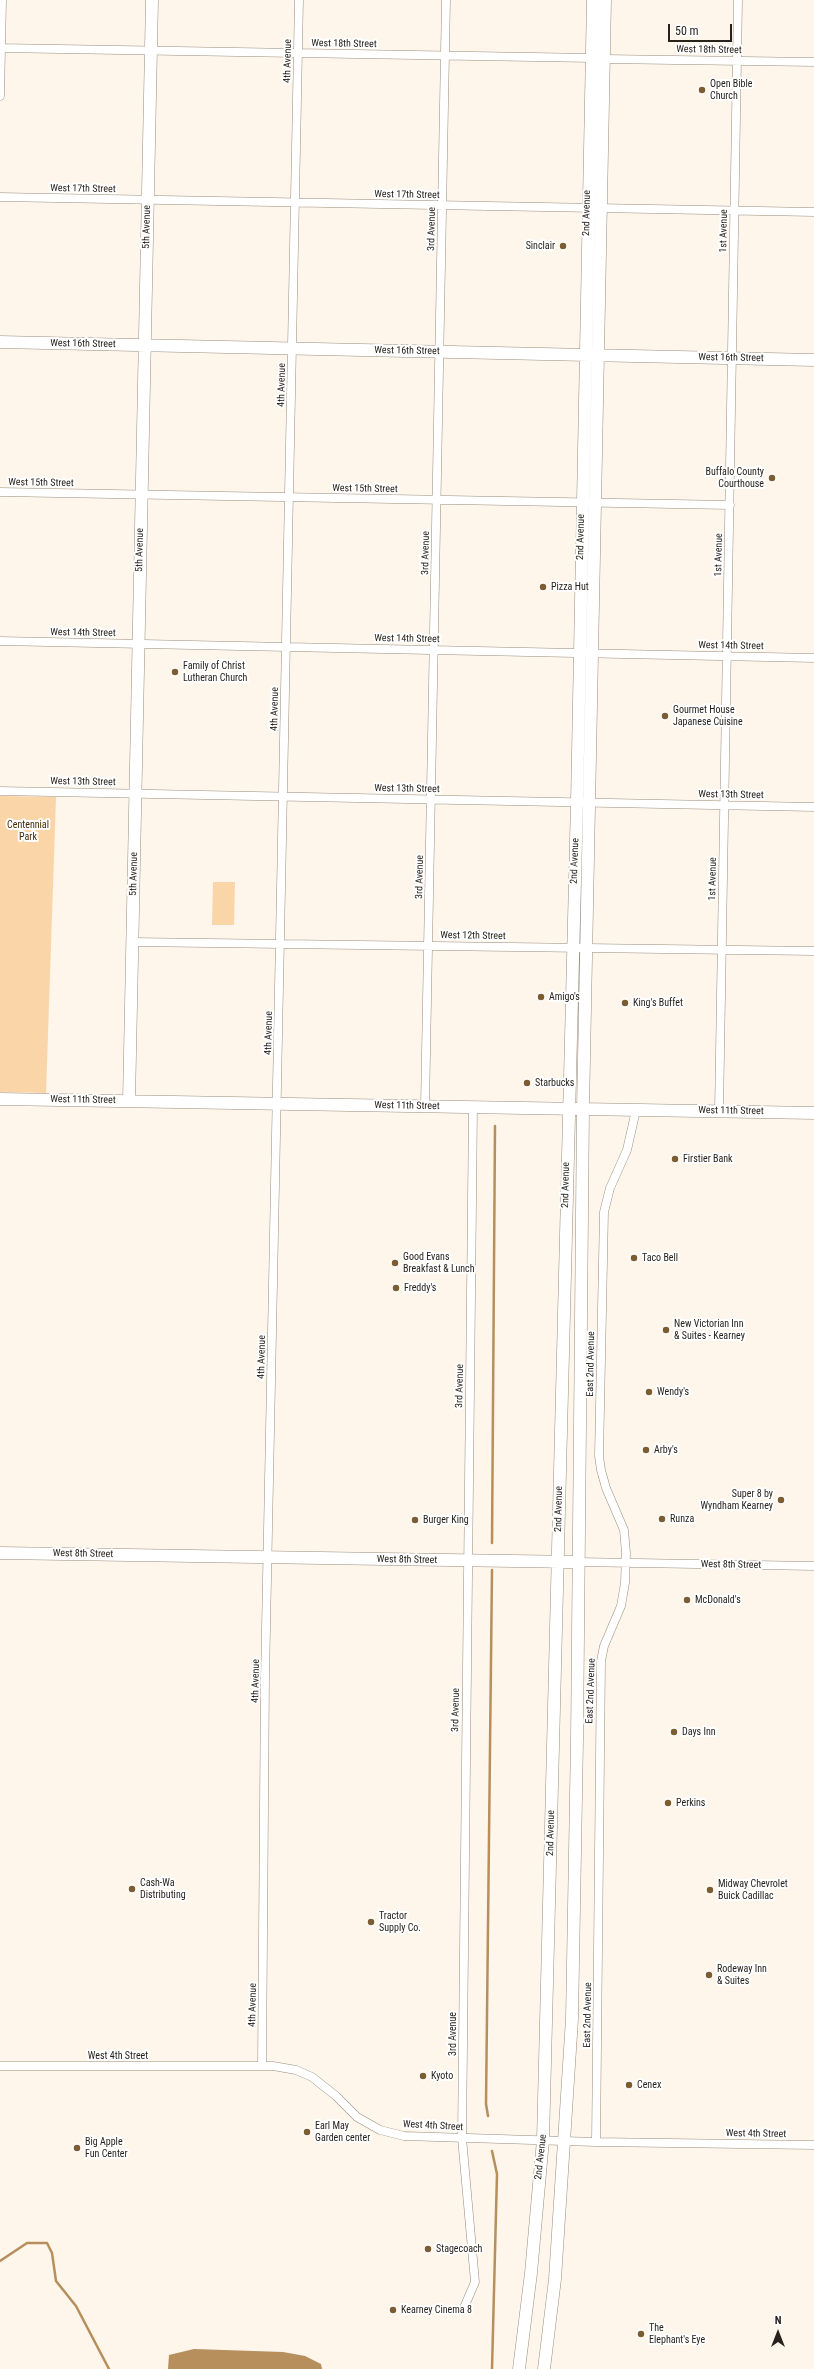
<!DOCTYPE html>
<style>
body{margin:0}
#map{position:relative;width:814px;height:2369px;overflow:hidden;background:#fef5eb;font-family:"Roboto Condensed",sans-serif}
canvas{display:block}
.north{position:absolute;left:758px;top:2313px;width:40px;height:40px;-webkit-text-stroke:3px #fff;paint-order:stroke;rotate:0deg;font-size:11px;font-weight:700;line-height:16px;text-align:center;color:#27221c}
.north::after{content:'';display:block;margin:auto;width:14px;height:18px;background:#27221c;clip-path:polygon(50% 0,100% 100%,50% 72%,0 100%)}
.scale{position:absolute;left:668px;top:24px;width:64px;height:18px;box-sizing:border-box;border:2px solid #27221c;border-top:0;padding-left:5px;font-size:12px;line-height:14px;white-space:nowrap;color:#27221c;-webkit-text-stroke:3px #fff;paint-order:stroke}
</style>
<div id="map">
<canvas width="814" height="2369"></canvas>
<div class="north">N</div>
<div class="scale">50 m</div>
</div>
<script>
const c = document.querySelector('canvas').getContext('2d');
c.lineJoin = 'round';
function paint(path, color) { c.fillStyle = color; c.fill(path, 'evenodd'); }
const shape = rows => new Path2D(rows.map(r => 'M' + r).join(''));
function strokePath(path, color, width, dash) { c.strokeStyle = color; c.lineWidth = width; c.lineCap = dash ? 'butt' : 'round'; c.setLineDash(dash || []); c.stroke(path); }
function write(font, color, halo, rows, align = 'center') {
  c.font = font + ' "Roboto Condensed",sans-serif'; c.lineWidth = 4; c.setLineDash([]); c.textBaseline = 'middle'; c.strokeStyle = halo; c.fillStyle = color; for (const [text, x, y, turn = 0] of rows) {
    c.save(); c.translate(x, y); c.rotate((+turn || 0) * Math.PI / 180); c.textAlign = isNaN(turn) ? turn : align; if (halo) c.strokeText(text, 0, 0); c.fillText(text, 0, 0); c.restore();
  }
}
paint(shape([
 [0,796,56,797,46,1093,0,1092],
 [213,882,235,882,234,925,212,925]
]), '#fad5a7');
paint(shape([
 [194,2349,283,2352,305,2356,321,2364,322,2369,168,2369,169,2355]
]), '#b68f5c');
strokePath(shape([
 [492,1543,495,1126],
 [488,2116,486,2104,492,1570],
 [0,2261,27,2243,47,2243,52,2253,56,2281,76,2306,109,2369],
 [492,2369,497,2174,492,2151]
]), '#b68f5c', 2.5);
const street = shape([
 [0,48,592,58],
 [604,59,814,62],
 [0,96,2,0],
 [0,197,814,212],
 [0,492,730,505],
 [0,641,814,658],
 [0,791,814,807],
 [132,942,814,951],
 [425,1106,446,0],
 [719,1111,738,0],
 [577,1562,814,1566],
 [0,2066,273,2066,296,2070,312,2077,336,2096,357,2117,380,2130,404,2136,596,2142,814,2145],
 [262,2066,265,1677,299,0],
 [596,2142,601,1661,604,1646,621,1606,625,1583,626,1553,624,1530,606,1488,601,1470,599,1456,604,1212,610,1188,627,1150,636,1110],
 [463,2310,475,2282,462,2138,473,1107]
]);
const secondary = shape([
 [0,342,814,360],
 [0,1099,814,1113],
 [129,1101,152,0],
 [0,1553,577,1562],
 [519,2369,531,2273,543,2140,577,802,593,0],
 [544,2369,555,2279,572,2019,577,1740,583,1109,605,0]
]);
strokePath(street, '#998d7d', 9);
strokePath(secondary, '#998d7d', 13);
strokePath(street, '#fff', 8);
strokePath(secondary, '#fff', 12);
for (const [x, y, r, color] of [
 [702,90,4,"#7c5d32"],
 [563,246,4,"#7c5d32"],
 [772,478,4,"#7c5d32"],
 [543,587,4,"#7c5d32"],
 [175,672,4,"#7c5d32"],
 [665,716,4,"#7c5d32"],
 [541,997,4,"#7c5d32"],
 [625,1003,4,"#7c5d32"],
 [527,1083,4,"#7c5d32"],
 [675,1159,4,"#7c5d32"],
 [634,1258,4,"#7c5d32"],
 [395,1263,4,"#7c5d32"],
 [396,1288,4,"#7c5d32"],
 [666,1330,4,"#7c5d32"],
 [649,1392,4,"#7c5d32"],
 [646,1450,4,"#7c5d32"],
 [781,1500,4,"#7c5d32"],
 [662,1519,4,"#7c5d32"],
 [415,1520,4,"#7c5d32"],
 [687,1600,4,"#7c5d32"],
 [674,1732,4,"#7c5d32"],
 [668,1803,4,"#7c5d32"],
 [132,1889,4,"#7c5d32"],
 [710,1890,4,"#7c5d32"],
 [371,1922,4,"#7c5d32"],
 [709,1975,4,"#7c5d32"],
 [423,2076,4,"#7c5d32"],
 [629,2085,4,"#7c5d32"],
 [307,2132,4,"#7c5d32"],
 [77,2148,4,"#7c5d32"],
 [428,2249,4,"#7c5d32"],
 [393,2310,4,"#7c5d32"],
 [641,2334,4,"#7c5d32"]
]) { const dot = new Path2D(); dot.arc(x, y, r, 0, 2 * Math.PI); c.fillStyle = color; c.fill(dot); strokePath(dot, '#fff', 1.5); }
write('10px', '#27221c', '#fff', [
 ["West 18th Street",344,44,1],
 ["West 18th Street",709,50,1],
 ["4th Avenue",288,61,-89],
 ["West 17th Street",83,189,1],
 ["West 17th Street",407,195,1],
 ["2nd Avenue",587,213,-89],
 ["5th Avenue",147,227,-89],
 ["3rd Avenue",432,229,-89],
 ["1st Avenue",724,231,-89],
 ["West 16th Street",83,344,1],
 ["West 16th Street",407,351,1],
 ["West 16th Street",731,358,1],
 ["4th Avenue",282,385,-89],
 ["West 15th Street",41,483,1],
 ["West 15th Street",365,489,1],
 ["2nd Avenue",581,537,-89],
 ["5th Avenue",140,550,-89],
 ["3rd Avenue",426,553,-89],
 ["1st Avenue",719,555,-89],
 ["West 14th Street",83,633,1],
 ["West 14th Street",407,639,1],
 ["West 14th Street",731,646,1],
 ["4th Avenue",275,709,-89],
 ["West 13th Street",83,782,1],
 ["West 13th Street",407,789,1],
 ["West 13th Street",731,795,1],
 ["2nd Avenue",575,861,-88],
 ["5th Avenue",134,874,-89],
 ["3rd Avenue",420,877,-89],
 ["1st Avenue",713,879,-89],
 ["West 12th Street",473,936,1],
 ["4th Avenue",269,1033,-89],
 ["West 11th Street",83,1100,1],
 ["West 11th Street",407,1106,1],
 ["West 11th Street",731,1111,1],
 ["2nd Avenue",566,1185,-89],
 ["4th Avenue",262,1357,-89],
 ["East 2nd Avenue",591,1364,-89],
 ["3rd Avenue",460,1386,-89],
 ["2nd Avenue",559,1509,-89],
 ["West 8th Street",83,1554,1],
 ["West 8th Street",407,1560,1],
 ["West 8th Street",731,1565,1],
 ["4th Avenue",256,1681,-89],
 ["East 2nd Avenue",591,1691,-88],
 ["3rd Avenue",456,1710,-89],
 ["2nd Avenue",551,1833,-89],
 ["4th Avenue",253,2005,-89],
 ["East 2nd Avenue",588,2015,-89],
 ["3rd Avenue",453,2034,-90],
 ["West 4th Street",118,2056],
 ["West 4th Street",433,2126,3],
 ["West 4th Street",756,2134,1],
 ["2nd Avenue",541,2157,-84]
]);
write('10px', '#27221c', '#fff', [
 ["Open Bible",710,84],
 ["Church",710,96],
 ["Sinclair",555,246,"right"],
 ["Buffalo County",764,472,"right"],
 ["Courthouse",764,484,"right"],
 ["Pizza Hut",551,587],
 ["Family of Christ",183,666],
 ["Lutheran Church",183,678],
 ["Gourmet House",673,710],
 ["Japanese Cuisine",673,722],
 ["Amigo's",549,997],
 ["King's Buffet",633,1003],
 ["Starbucks",535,1083],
 ["Firstier Bank",683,1159],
 ["Good Evans",403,1257],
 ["Breakfast & Lunch",403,1269],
 ["Taco Bell",642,1258],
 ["Freddy's",404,1288],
 ["New Victorian Inn",674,1324],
 ["& Suites - Kearney",674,1336],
 ["Wendy's",657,1392],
 ["Arby's",654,1450],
 ["Super 8 by",773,1494,"right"],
 ["Wyndham Kearney",773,1506,"right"],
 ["Runza",670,1519],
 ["Burger King",423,1520],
 ["McDonald's",695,1600],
 ["Days Inn",682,1732],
 ["Perkins",676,1803],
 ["Cash-Wa",140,1883],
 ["Distributing",140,1895],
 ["Midway Chevrolet",718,1884],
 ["Buick Cadillac",718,1896],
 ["Tractor",379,1916],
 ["Supply Co.",379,1928],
 ["Rodeway Inn",717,1969],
 ["& Suites",717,1981],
 ["Kyoto",431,2076],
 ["Cenex",637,2085],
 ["Earl May",315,2126],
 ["Garden center",315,2138],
 ["Big Apple",85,2142],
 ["Fun Center",85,2154],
 ["Stagecoach",436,2249],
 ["Kearney Cinema 8",401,2310],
 ["The",649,2328],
 ["Elephant's Eye",649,2340]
], 'left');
write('10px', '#442900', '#fff', [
 ["Centennial",28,825],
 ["Park",28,837]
]);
</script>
